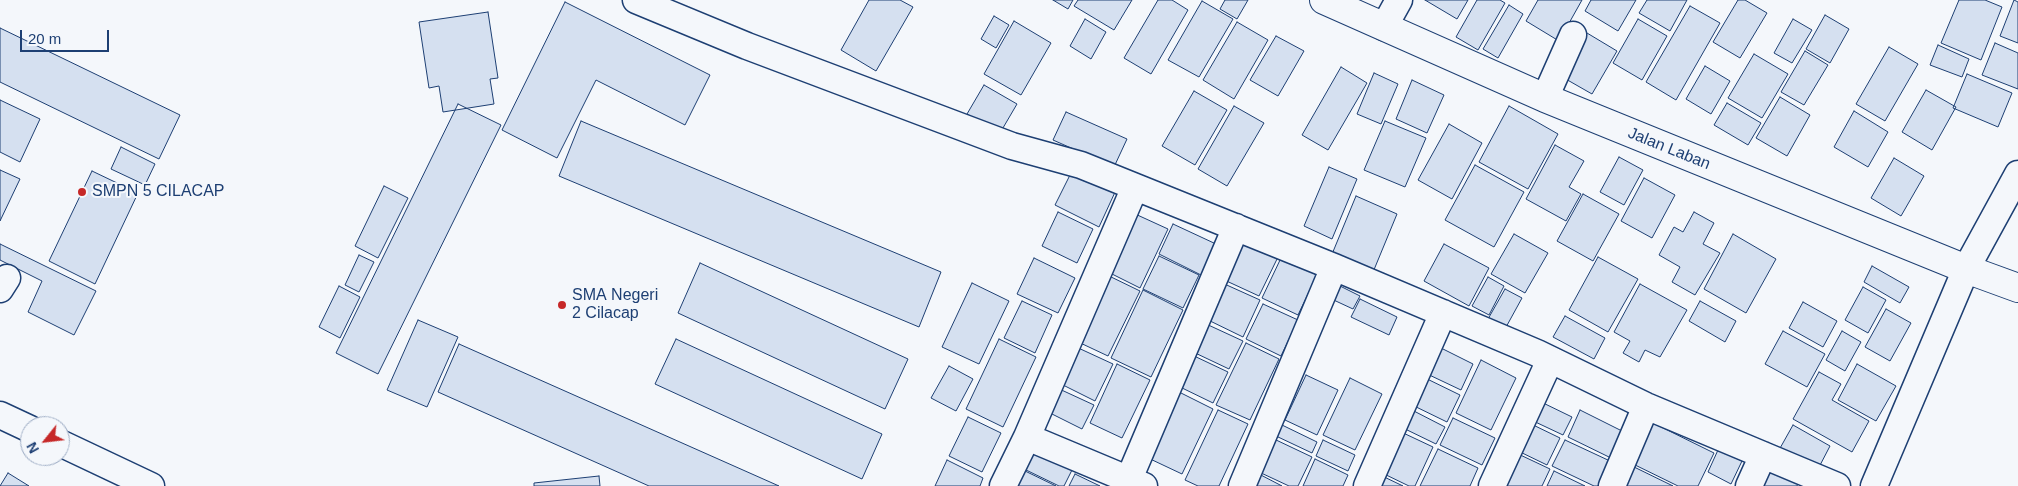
<!DOCTYPE html>
<style>
body{margin:0}
#map{position:relative;width:2018px;height:486px;overflow:hidden;background:#f4f7fb;font-family:Arial,sans-serif}
canvas{display:block}
.north{position:absolute;left:20px;top:416px;width:50px;height:50px;box-sizing:border-box;background:#f4f7fb;border:1px solid #9eadc5;border-radius:50%;rotate:241deg;font-size:14px;font-weight:700;line-height:20px;text-align:center;color:#1d3f73}
.north::after{content:'';display:block;margin:auto;width:18px;height:22px;background:#c62828;clip-path:polygon(50% 0,100% 100%,50% 72%,0 100%)}
.scale{position:absolute;left:20px;top:30px;width:89px;height:22px;box-sizing:border-box;border:2px solid #1d3f73;border-top:0;padding-left:6px;font-size:15px;line-height:18px;white-space:nowrap;color:#1d3f73;-webkit-text-stroke:4px #f4f7fb;paint-order:stroke}
</style>
<div id="map">
<canvas width="2018" height="486"></canvas>
<div class="north">N</div>
<div class="scale">20 m</div>
</div>
<script>
const c = document.querySelector('canvas').getContext('2d');
c.lineJoin = 'round';
function paint(path, color) { c.fillStyle = color; c.fill(path, 'evenodd'); }
const shape = rows => new Path2D(rows.map(r => 'M' + r).join(''));
function strokePath(path, color, width, dash) { c.strokeStyle = color; c.lineWidth = width; c.lineCap = dash ? 'butt' : 'round'; c.setLineDash(dash || []); c.stroke(path); }
function write(font, color, halo, rows, align = 'center') {
  c.font = font + ' Arial,sans-serif'; c.lineWidth = 4; c.setLineDash([]); c.textBaseline = 'middle'; c.strokeStyle = halo; c.fillStyle = color; for (const [text, x, y, turn = 0] of rows) {
    c.save(); c.translate(x, y); c.rotate((+turn || 0) * Math.PI / 180); c.textAlign = isNaN(turn) ? turn : align; if (halo) c.strokeText(text, 0, 0); c.fillText(text, 0, 0); c.restore();
  }
}
const building = shape([
 [869,0,900,0,913,7,876,71,841,50,869,0],
 [1053,0,1073,0,1068,9,1053,0],
 [1078,0,1132,0,1114,30,1074,6,1078,0],
 [1158,0,1172,0,1188,10,1151,74,1124,58,1158,0],
 [1225,0,1248,0,1237,19,1220,9,1225,0],
 [1425,0,1468,0,1457,19,1425,0],
 [1477,0,1500,0,1505,3,1478,50,1456,37,1477,0],
 [1538,0,1582,0,1559,41,1526,21,1538,0],
 [1591,0,1636,0,1618,31,1585,11,1591,0],
 [1647,0,1687,0,1670,31,1639,13,1647,0],
 [1738,0,1745,0,1767,13,1740,58,1713,42,1738,0],
 [1959,0,1985,0,2002,7,1981,60,1941,43,1959,0],
 [2014,0,2018,2,2018,43,2000,36,2014,0],
 [1202,1,1233,19,1199,77,1168,60,1202,1],
 [565,2,710,75,685,125,596,80,557,158,502,130,565,2],
 [1509,5,1523,14,1498,58,1483,49,1509,5],
 [1690,6,1720,23,1676,100,1646,82,1690,6],
 [488,12,498,78,490,79,494,104,443,112,439,86,429,88,419,22,488,12],
 [1825,15,1849,29,1830,63,1806,49,1825,15],
 [994,16,1009,25,996,48,981,39,994,16],
 [1085,19,1106,32,1091,59,1070,46,1085,19],
 [1638,19,1667,36,1642,80,1613,63,1638,19],
 [1793,19,1812,30,1792,63,1774,53,1793,19],
 [1014,21,1051,43,1021,95,984,74,1014,21],
 [1237,22,1268,40,1234,99,1203,80,1237,22],
 [0,28,180,115,159,159,0,82,0,28],
 [1582,30,1617,51,1592,94,1557,74,1582,30],
 [1276,36,1304,51,1278,96,1250,80,1276,36],
 [1995,43,2018,53,2018,89,1982,75,1995,43],
 [1938,45,1969,59,1962,77,1930,65,1938,45],
 [1889,47,1918,64,1885,121,1856,104,1889,47],
 [1805,51,1828,65,1804,105,1781,92,1805,51],
 [1754,54,1788,74,1762,118,1728,98,1754,54],
 [1705,66,1730,81,1711,114,1686,99,1705,66],
 [1341,67,1367,83,1328,150,1302,135,1341,67],
 [1374,73,1398,84,1381,124,1357,114,1374,73],
 [1967,74,2012,93,1998,127,1953,108,1967,74],
 [1412,80,1444,95,1427,133,1396,119,1412,80],
 [984,85,1017,104,1000,133,967,114,984,85],
 [1926,90,1956,107,1932,150,1902,132,1926,90],
 [1194,91,1227,110,1195,165,1162,146,1194,91],
 [1780,97,1810,115,1787,156,1756,138,1780,97],
 [0,100,40,119,20,162,0,152,0,100],
 [1727,103,1761,123,1748,145,1714,125,1727,103],
 [458,104,501,125,378,374,336,353,458,104],
 [1234,106,1264,123,1227,186,1198,169,1234,106],
 [1509,106,1558,134,1528,189,1479,162,1509,106],
 [1854,111,1888,132,1868,167,1834,147,1854,111],
 [1066,112,1127,139,1114,167,1053,140,1066,112],
 [581,121,941,272,919,327,559,176,581,121],
 [1385,121,1426,138,1405,187,1364,170,1385,121],
 [1449,124,1482,143,1452,199,1418,180,1449,124],
 [1555,145,1584,161,1569,187,1581,194,1566,221,1526,199,1555,145],
 [121,147,155,164,145,185,111,169,121,147],
 [1619,157,1643,170,1624,205,1600,192,1619,157],
 [1894,158,1924,176,1901,216,1871,198,1894,158],
 [1475,165,1524,192,1494,247,1445,220,1475,165],
 [1329,167,1357,179,1332,239,1304,226,1329,167],
 [1073,169,1116,190,1099,227,1055,205,1073,169],
 [0,170,20,179,0,221,0,170],
 [92,171,138,193,95,284,49,261,92,171],
 [1644,178,1675,195,1652,238,1621,221,1644,178],
 [384,186,408,198,378,258,355,246,384,186],
 [1583,194,1619,214,1593,261,1557,241,1583,194],
 [1356,196,1397,214,1371,277,1330,259,1356,196],
 [1058,212,1093,229,1077,263,1042,246,1058,212],
 [1694,212,1714,223,1703,244,1720,253,1695,295,1672,282,1680,267,1659,255,1674,227,1683,232,1694,212],
 [1133,213,1168,229,1140,288,1106,271,1133,213],
 [1173,224,1216,244,1201,275,1159,254,1173,224],
 [1514,234,1548,253,1525,293,1491,274,1514,234],
 [1733,234,1776,259,1746,313,1704,289,1733,234],
 [1239,238,1278,257,1259,296,1220,278,1239,238],
 [0,244,96,291,74,335,28,312,42,281,0,260,0,244],
 [1444,244,1489,268,1469,306,1424,281,1444,244],
 [359,255,374,262,359,292,345,285,359,255],
 [1159,256,1199,275,1183,308,1143,289,1159,256],
 [1598,257,1638,279,1608,332,1569,310,1598,257],
 [1034,258,1075,278,1058,313,1017,294,1034,258],
 [1281,258,1317,275,1298,315,1262,298,1281,258],
 [700,263,908,359,885,409,678,313,700,263],
 [1872,266,1909,287,1900,303,1864,282,1872,266],
 [1105,274,1140,291,1108,356,1074,340,1105,274],
 [1488,277,1504,286,1489,315,1472,306,1488,277],
 [1220,282,1260,300,1243,337,1204,318,1220,282],
 [1332,282,1360,296,1353,309,1325,296,1332,282],
 [972,283,1009,301,979,364,942,347,972,283],
 [1640,284,1687,310,1660,357,1645,350,1639,362,1623,353,1630,341,1614,332,1640,284],
 [339,286,360,297,340,338,319,327,339,286],
 [1863,287,1886,300,1868,333,1845,320,1863,287],
 [1505,289,1522,298,1505,329,1488,319,1505,289],
 [1143,290,1183,310,1151,377,1111,358,1143,290],
 [1360,299,1397,317,1389,335,1351,317,1360,299],
 [1022,301,1052,315,1035,353,1004,338,1022,301],
 [1700,301,1736,321,1725,342,1689,321,1700,301],
 [1803,302,1837,321,1823,347,1789,328,1803,302],
 [1263,304,1298,320,1281,356,1246,339,1263,304],
 [1886,309,1911,323,1890,361,1865,347,1886,309],
 [1565,316,1605,338,1594,359,1553,337,1565,316],
 [418,320,458,337,427,407,387,390,418,320],
 [1204,323,1243,341,1229,369,1191,351,1204,323],
 [1783,331,1825,354,1807,387,1765,364,1783,331],
 [1842,331,1861,342,1845,371,1826,360,1842,331],
 [676,339,882,434,862,479,655,384,676,339],
 [999,339,1036,357,1003,427,966,409,999,339],
 [1246,343,1279,359,1250,420,1216,405,1246,343],
 [459,344,779,486,649,486,438,392,459,344],
 [1435,345,1473,364,1461,390,1423,372,1435,345],
 [1074,346,1113,364,1095,401,1057,382,1074,346],
 [1192,355,1228,372,1213,403,1178,386,1192,355],
 [1481,360,1516,378,1491,430,1456,413,1481,360],
 [1117,364,1150,380,1122,438,1090,423,1117,364],
 [1857,364,1896,386,1876,421,1838,400,1857,364],
 [949,366,973,379,956,411,931,398,949,366],
 [1819,372,1841,384,1832,400,1869,421,1852,452,1793,419,1819,372],
 [1306,375,1338,390,1317,435,1285,420,1306,375],
 [1421,376,1460,395,1447,422,1408,403,1421,376],
 [1350,378,1382,394,1355,450,1323,435,1350,378],
 [1055,387,1094,405,1082,429,1044,410,1055,387],
 [1177,391,1213,409,1182,474,1146,457,1177,391],
 [1537,400,1572,417,1563,435,1529,419,1537,400],
 [1410,409,1445,427,1436,444,1401,427,1410,409],
 [1218,410,1248,424,1219,486,1198,486,1185,480,1218,410],
 [1580,410,1624,432,1611,458,1568,437,1580,410],
 [968,417,1001,433,982,472,949,456,968,417],
 [1453,418,1495,438,1482,465,1440,445,1453,418],
 [1527,422,1560,438,1547,465,1514,449,1527,422],
 [1651,422,1714,453,1698,486,1678,486,1631,463,1651,422],
 [1282,425,1317,442,1312,453,1276,436,1282,425],
 [1793,425,1830,446,1817,471,1779,450,1793,425],
 [1399,431,1433,447,1415,486,1409,486,1380,472,1399,431],
 [1274,439,1312,457,1298,486,1289,486,1259,472,1274,439],
 [1323,440,1355,455,1348,471,1316,456,1323,440],
 [1565,440,1610,461,1598,486,1594,486,1552,466,1565,440],
 [1438,449,1478,468,1470,486,1420,486,1438,449],
 [1718,450,1742,461,1731,484,1708,472,1718,450],
 [1032,451,1072,470,1064,486,1059,486,1024,469,1032,451],
 [1514,452,1550,469,1542,486,1497,486,1514,452],
 [1315,459,1348,475,1343,486,1303,486,1315,459],
 [947,460,983,478,980,486,935,486,947,460],
 [1766,465,1799,481,1797,486,1756,486,1766,465],
 [1632,466,1673,486,1623,486,1632,466],
 [1023,470,1056,486,1015,486,1023,470],
 [1554,471,1585,486,1547,486,1554,471],
 [8,473,29,486,0,486,8,473],
 [1257,473,1282,486,1251,486,1257,473],
 [1075,474,1100,486,1069,486,1075,474],
 [1378,474,1403,486,1372,486,1378,474],
 [599,476,600,486,534,486,534,483,599,476]
]);
paint(building, '#d5e0f0');
strokePath(building, '#1d3f73', 1);
const street = shape([
 [636,0,747,46,1012,146,1081,165,1334,267,1537,353,1646,406,1837,486],
 [1384,27,1399,0],
 [1545,98,1573,35],
 [0,289,7,278],
 [0,415,30,429],
 [1027,437,1135,187],
 [60,443,151,486],
 [1003,486,1027,437,1144,486],
 [1126,486,1236,227],
 [1242,486,1334,267],
 [1367,486,1443,313],
 [1492,486,1550,360],
 [1612,486,1646,406],
 [1749,486,1763,455],
 [1874,486,1966,269,2018,174]
]);
const secondary = shape([
 [1324,0,1545,98,1966,269,2018,288]
]);
strokePath(street, '#1d3f73', 29);
strokePath(secondary, '#1d3f73', 30);
strokePath(street, '#f4f7fb', 26);
strokePath(secondary, '#f4f7fb', 28);
for (const [x, y, r, color] of [
 [82,192,5,"#c62828"],
 [562,305,5,"#c62828"]
]) { const dot = new Path2D(); dot.arc(x, y, r, 0, 2 * Math.PI); c.fillStyle = color; c.fill(dot); strokePath(dot, '#f4f7fb', 2); }
write('16px', '#1d3f73', '#f4f7fb', [
 ["Jalan Laban",1669,149,22]
]);
write('16px', '#1d3f73', '#f4f7fb', [
 ["SMPN 5 CILACAP",92,192],
 ["SMA Negeri",572,296],
 ["2 Cilacap",572,314]
], 'left');
</script>
